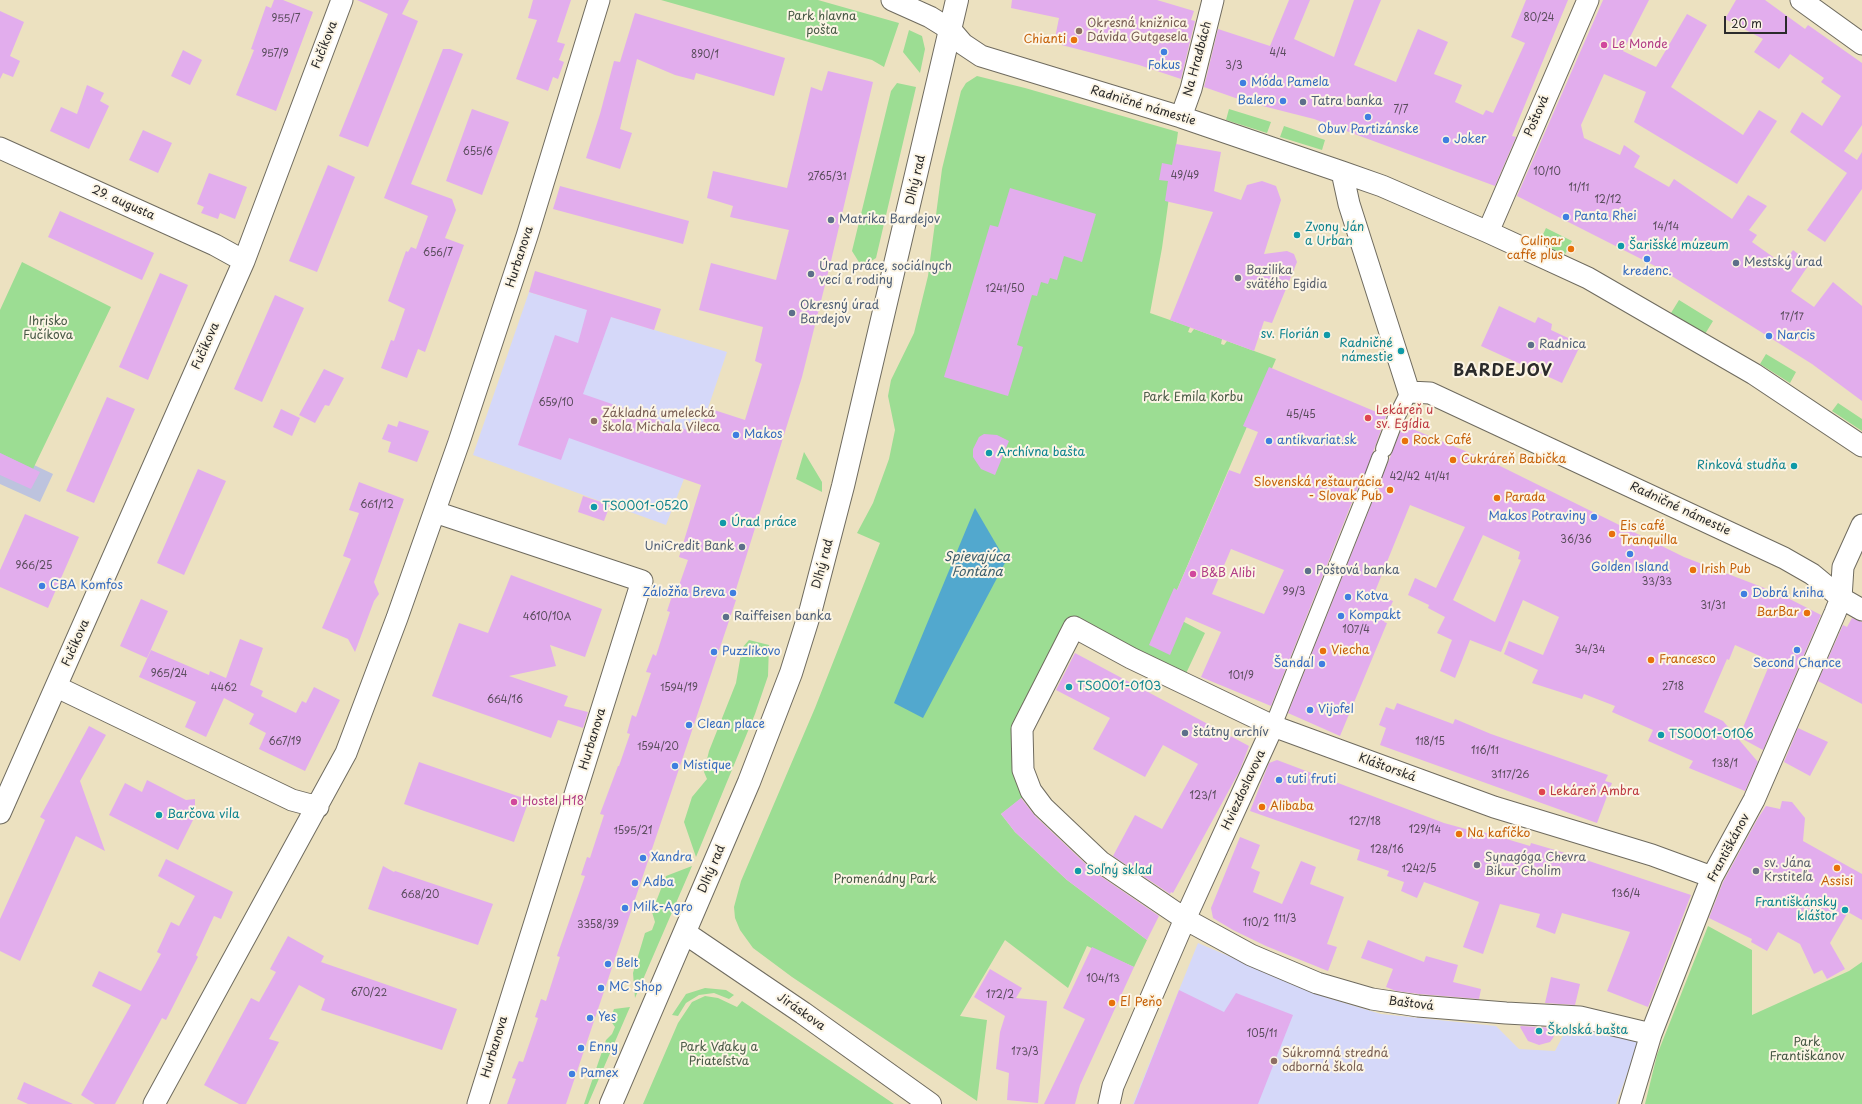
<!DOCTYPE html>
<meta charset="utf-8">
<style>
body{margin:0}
#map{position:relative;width:1862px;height:1104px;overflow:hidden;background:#ece1c0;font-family:"Playpen Sans",sans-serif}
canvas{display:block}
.scale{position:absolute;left:1724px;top:16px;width:63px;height:18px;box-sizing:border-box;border:2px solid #2b2b2b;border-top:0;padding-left:5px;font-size:12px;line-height:14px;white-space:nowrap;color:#2b2b2b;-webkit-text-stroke:3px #fcf5e5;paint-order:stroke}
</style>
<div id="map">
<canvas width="1862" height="1104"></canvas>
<div class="scale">20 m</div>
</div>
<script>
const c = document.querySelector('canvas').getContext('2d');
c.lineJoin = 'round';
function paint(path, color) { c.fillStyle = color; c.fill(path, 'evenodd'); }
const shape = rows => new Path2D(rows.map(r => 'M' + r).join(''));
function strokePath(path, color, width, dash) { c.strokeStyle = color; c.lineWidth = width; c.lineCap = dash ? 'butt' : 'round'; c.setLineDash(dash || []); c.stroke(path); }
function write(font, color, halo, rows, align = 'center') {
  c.font = font + ' "Playpen Sans",sans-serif'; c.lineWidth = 4; c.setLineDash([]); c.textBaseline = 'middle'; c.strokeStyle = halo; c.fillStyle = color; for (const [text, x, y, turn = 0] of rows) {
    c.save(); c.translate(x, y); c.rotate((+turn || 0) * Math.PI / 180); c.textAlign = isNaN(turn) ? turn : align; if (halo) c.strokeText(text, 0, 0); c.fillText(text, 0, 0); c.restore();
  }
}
paint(shape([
 [529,292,727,352,684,479,666,525,473,455],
 [1198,943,1328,998,1381,1014,1496,1026,1519,1049,1555,1051,1570,1022,1639,1042,1616,1104,1133,1104]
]), '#d5d8f9');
paint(shape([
 [0,449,53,474,40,502,0,484]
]), '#bdc3de');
paint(shape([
 [661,0,818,0,899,23,884,67,872,60],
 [909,30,922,36,925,49,920,73,903,52],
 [977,76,1025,88,1178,132,1162,248,1150,313,1190,327,1188,332,1191,333,1194,329,1222,339,1221,344,1224,345,1227,341,1276,359,1167,613,1205,633,1182,682,1074,628,1022,729,1031,791,1001,814,1015,832,1067,880,1147,940,1134,967,1087,946,1068,988,1005,940,960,1016,987,1020,977,1101,792,977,753,948,740,930,735,918,734,907,741,881,815,708,880,543,857,533,873,503,889,459,895,430,888,396,891,380,914,333,928,276,942,169,961,91,966,83],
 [897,83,916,87,876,258,862,267,852,251,891,91],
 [1229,109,1271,122,1267,133,1226,120],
 [1284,126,1325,140,1322,150,1280,137],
 [1546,228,1572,241,1564,256,1539,243],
 [22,262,111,307,33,469,0,453,0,310],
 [1679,300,1713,321,1705,334,1671,313],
 [1766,354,1796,372,1790,383,1760,364],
 [1838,403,1862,419,1862,431,1832,411],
 [804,452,822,482,822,492,796,479],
 [749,640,769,645,768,676,755,714,696,857,684,822,692,797,707,779,704,772,709,751,736,683,742,648],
 [692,866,635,998,633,973,645,933,652,930,655,922,652,912,666,876],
 [1708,926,1752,950,1752,1015,1849,971,1862,962,1862,1104,1645,1104,1657,1055],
 [705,988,726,990,734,995,729,999,714,993,699,995,686,1003,678,1016,672,1015,686,994],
 [705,996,718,998,737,1007,742,1001,894,1104,643,1104,678,1023,692,1002],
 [630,1007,588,1104,584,1104,606,1040,612,1034,615,1027,610,1020,614,1009]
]), '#9cdd93');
paint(shape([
 [975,508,1006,561,923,718,894,703]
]), '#52a8ce');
paint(shape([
 [274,0,283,0,313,12,276,111,236,95,254,50,251,49,266,6,271,8],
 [357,0,409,0,402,14,418,21,368,147,339,136,388,14],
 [533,0,571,0,557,42,565,44,559,60,564,62,558,79,553,77,548,91,516,79,537,20,528,18],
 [1012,0,1157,0,1194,11,1191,20,1195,21,1181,79,1139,65,1054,43,1059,18,1011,8],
 [1289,0,1310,0,1294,39,1334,57,1354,0,1381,0,1354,65,1396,82,1418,29,1448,42,1434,74,1462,85,1455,102,1483,115,1486,110,1493,113,1525,43,1511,37,1526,0,1568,0,1512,136,1516,137,1495,186,1314,119,1247,102,1204,87,1218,29,1270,46],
 [1603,0,1649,0,1623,51,1656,67,1687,14,1707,25,1671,87,1743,135,1759,110,1777,121,1737,184,1634,122,1646,92,1604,74,1581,125,1584,138,1620,155,1624,145,1640,156,1634,167,1669,187,1674,179,1732,219,1748,195,1767,206,1749,230,1757,235,1752,242,1783,264,1793,250,1810,263,1791,291,1814,307,1833,282,1862,306,1862,401,1812,364,1659,268,1517,196],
 [1736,0,1765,0,1805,29,1808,25,1862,63,1862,125,1844,151,1857,160,1862,152,1862,189,1825,242,1807,230,1847,173,1790,132,1802,112,1822,126,1841,96,1821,82,1824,78,1790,54,1779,69,1754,52,1763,39,1725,19],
 [0,11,24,22,10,56,20,61,13,77,3,73,0,79],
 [635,13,785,58,774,96,696,73,694,80,675,75,637,59,620,129,632,133,620,169,586,158,600,114,614,61,620,62],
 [443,49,450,49,463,54,411,184,452,199,456,210,445,238,464,245,425,352,418,349,407,378,381,368,391,340,394,341,405,309,388,301,406,251,408,252,411,247,416,249,428,216,384,198],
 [183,50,202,60,190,85,171,76],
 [828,71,873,82,831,261,802,377,733,599,736,600,566,1104,507,1104,516,1079,512,1078,519,1061,523,1062,538,1018,535,1017,541,999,546,1001,560,957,557,956,585,876,581,875,587,857,590,858,604,815,600,814,618,766,619,766,630,734,627,733,632,715,636,717,651,673,646,672,653,654,656,656,670,612,667,611,673,593,676,594,688,560,679,557,701,485,569,438,561,460,518,445,555,335,578,343,587,310,529,292,535,271,661,309,654,330,611,317,583,394,699,434,708,408,745,420,762,364,755,361,763,327,699,310,711,263,776,280,789,230,730,217,733,206,707,198,713,171,787,188,811,87,822,91],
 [87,85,104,93,100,101,109,106,89,149,50,131,61,107,77,114],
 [472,109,509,122,482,195,446,181],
 [143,130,172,143,158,173,129,160],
 [1176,144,1221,152,1214,191,1241,200,1247,185,1262,181,1276,186,1281,200,1264,254,1287,251,1294,254,1297,262,1272,323,1264,321,1254,351,1170,320,1213,212,1165,201,1168,181,1159,180,1162,163,1172,165],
 [328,165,355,177,317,272,289,261],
 [209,173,247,187,235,219,220,213,218,219,201,213,204,207,197,204],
 [560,186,689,221,683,244,553,209],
 [1010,188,1096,214,1082,262,1064,256,1057,280,1050,278,1048,284,1041,282,1037,296,1032,295,1017,345,1023,347,1008,396,944,377,990,225,998,227],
 [60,211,154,253,142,280,48,237],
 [160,273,188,285,148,380,119,367],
 [275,295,304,308,262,402,234,389],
 [1499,306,1535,323,1538,317,1552,324,1551,330,1581,344,1562,383,1481,346],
 [1269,367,1386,416,1362,483,1358,487,1271,706,1201,677,1221,632,1186,617,1170,655,1149,645,1174,588,1177,590,1229,470,1240,474,1258,432,1243,426],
 [1231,549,1284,570,1264,614,1212,594],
 [324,369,344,378,329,406,325,405,315,423,299,415],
 [107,397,135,409,94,503,66,491],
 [281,409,300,418,292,436,273,427],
 [399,421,429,431,417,462,388,452,391,442,382,439,388,424,397,427],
 [1403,425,1494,463,1684,557,1780,594,1821,615,1763,750,1739,737,1771,661,1735,645,1729,660,1727,659,1704,712,1723,721,1758,762,1745,791,1689,768,1693,761,1648,741,1653,730,1612,712,1615,706,1584,694,1582,699,1532,683,1538,670,1504,654,1509,641,1543,655,1559,617,1523,600,1501,652,1470,640,1455,678,1440,671,1452,640,1437,633,1445,617,1428,608,1429,605,1408,595,1415,578,1436,588,1465,527,1410,505,1374,594,1393,601,1384,622,1387,623,1340,736,1288,713],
 [1483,535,1520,552,1518,559,1521,560,1495,622,1453,600],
 [984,434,997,435,1009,441,995,475,981,469,973,457,973,449,979,437],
 [0,453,40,472,31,489,0,475],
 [198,469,226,481,184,575,157,563],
 [359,482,404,499,374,582,379,594,374,601,355,652,348,639,322,628,351,559,343,556,359,513,349,510],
 [583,496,610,505,604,521,578,512],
 [25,514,79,537,48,608,0,587,0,570],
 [511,575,602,609,585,657,550,645,556,666,509,676,568,696,564,706,588,712,583,728,558,720,551,738,432,696,459,623,488,633],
 [141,599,168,611,147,658,120,646],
 [1852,618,1862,622,1862,704,1818,681,1843,625,1847,627],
 [240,639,263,648,250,685,263,691,261,696,296,713,302,701,306,703,314,687,340,700,305,771,259,749,266,733,249,724,254,714,224,698,206,737,185,727,196,702,139,677,151,650,209,675,210,671,226,678],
 [1075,653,1249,746,1240,770,1173,893,1171,892,1170,894,1113,856,1135,815,1162,829,1198,764,1163,745,1145,777,1093,749,1110,718,1056,690],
 [1397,703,1453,724,1455,719,1491,734,1608,775,1605,781,1612,783,1597,823,1380,745,1386,728,1379,725,1386,707,1394,710],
 [89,726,106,735,80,781,105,851,76,836,20,961,0,951,0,919,45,820,40,817],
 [1798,728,1828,742,1810,776,1784,762],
 [1277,760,1444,823,1473,831,1473,829,1530,846,1531,843,1562,852,1691,895,1648,1007,1607,991,1630,932,1562,913,1555,934,1536,927,1540,914,1500,904,1483,954,1463,947,1479,902,1424,882,1417,898,1401,891,1404,882,1387,876,1389,871,1357,860,1360,850,1250,811,1269,763],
 [419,762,529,800,514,842,404,804],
 [147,780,186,800,195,799,195,816,178,850,109,815,125,783,142,792],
 [1021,798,1035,816,1093,871,1159,916,1147,940,1067,880,1015,832,1001,814],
 [1782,801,1792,802,1805,818,1803,841,1862,874,1862,920,1848,912,1830,943,1845,969,1827,979,1822,970,1814,974,1800,944,1778,932,1767,951,1751,942,1752,939,1709,918,1723,882,1758,818,1766,806,1780,809],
 [1240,837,1260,845,1251,868,1260,872,1253,892,1282,904,1301,861,1316,867,1310,884,1344,897,1327,944,1337,947,1328,971,1266,946,1233,930,1213,918,1211,908],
 [166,859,233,892,221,919,214,916,196,955,198,957,166,1020,162,1018,115,1104,95,1104,81,1095,131,1005,92,986,99,971,141,991,161,954,157,952,171,922,179,926,195,896,158,876],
 [383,866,394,872,395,871,493,904,478,945,368,909],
 [288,936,324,956,321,962,457,1009,442,1050,321,1010,325,999,299,985,269,1039,279,1042,246,1104,239,1104,204,1085,251,998,259,1002,276,972,270,969],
 [1368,940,1424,962,1426,956,1458,965,1453,982,1481,989,1479,999,1419,994,1396,991,1386,987,1393,969,1361,958],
 [1092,947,1134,967,1080,1085,1075,1104,1044,1104,1085,1019,1063,1008],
 [990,969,1022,988,1016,998,1047,1001,1038,1103,1007,1100,1009,1073,996,1069,1000,1032,1005,1016,974,997],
 [1551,977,1580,984,1575,1005,1545,1003],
 [1179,990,1224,1012,1236,993,1293,1015,1258,1104,1134,1104],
 [1521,1026,1557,1028,1553,1038,1550,1042,1539,1045,1528,1041,1520,1027],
 [24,1082,73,1104,28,1104,17,1099]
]), '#e2aded');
const pedestrian = shape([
 [1395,420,1409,392],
 [1384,449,1392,428],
 [1371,482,1380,458],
 [1273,726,1367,491]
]);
const minor = shape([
 [892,0,930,17,951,30,963,44,981,56,1181,117,1342,172,1382,186,1488,232,1588,278,1754,374,1862,446],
 [1801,0,1862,44],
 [1181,117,1191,89,1213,0],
 [0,148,215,245,244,261],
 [1342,172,1349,204,1409,392,1430,393,1784,558,1812,574,1841,598,1862,610],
 [1488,232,1588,0],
 [435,512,642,581,478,1104],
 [57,687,292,800,318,807],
 [0,813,244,261,342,0],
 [1651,1034,1580,1017,1506,1013,1418,1006,1372,999,1317,983,1251,955,1185,919,1101,862,1043,807,1031,791,1023,770,1022,729,1074,627,1131,658,1273,726,1494,807,1652,855,1712,877],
 [154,1104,346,753,397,618,459,442,527,236,599,0],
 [1109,1104,1113,1086,1185,919,1273,726],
 [1630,1104,1651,1034,1712,877,1754,800,1835,613,1841,598,1843,567,1862,525]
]);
const tertiary = shape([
 [685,933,803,1013,930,1104],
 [611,1104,749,782,791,673,811,609,843,486,957,0]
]);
strokePath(pedestrian, '#6f6b5f', 18);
strokePath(minor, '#6f6b5f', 23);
strokePath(tertiary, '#6f6b5f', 24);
strokePath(pedestrian, '#fff', 16);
strokePath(minor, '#fff', 21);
strokePath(tertiary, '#fff', 22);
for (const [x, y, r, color] of [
 [1079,31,4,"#8d6e63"],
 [1074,40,4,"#e8710a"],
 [1604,45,4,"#d1479c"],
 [1164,52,4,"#3f7fe0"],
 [1243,83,4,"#3f7fe0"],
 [1283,101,4,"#3f7fe0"],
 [1303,102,4,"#5c6f8a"],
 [1368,117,4,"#3f7fe0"],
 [1446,140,4,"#3f7fe0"],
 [1566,217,4,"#3f7fe0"],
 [831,220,4,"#5c6f8a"],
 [1297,235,4,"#0f9aa8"],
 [1621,246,4,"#0f9aa8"],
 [1571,249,4,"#e8710a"],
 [1647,259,4,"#3f7fe0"],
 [1736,263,4,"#5c6f8a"],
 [811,274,4,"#5c6f8a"],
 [1238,278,4,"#6b7280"],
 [792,313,4,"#5c6f8a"],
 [1327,335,4,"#0f9aa8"],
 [1769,336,4,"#3f7fe0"],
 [1531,345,4,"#5c6f8a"],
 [1401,351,4,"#0f9aa8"],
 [1368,418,4,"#e0444e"],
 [594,421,4,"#8d6e63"],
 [736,435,4,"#3f7fe0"],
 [1269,441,4,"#3f7fe0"],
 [1405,441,4,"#e8710a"],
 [989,453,4,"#0f9aa8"],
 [1453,460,4,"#e8710a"],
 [1794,466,4,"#0f9aa8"],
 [1390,490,4,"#e8710a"],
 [1497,498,4,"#e8710a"],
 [594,507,4,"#0f9aa8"],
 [1594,517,4,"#3f7fe0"],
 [723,523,4,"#0f9aa8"],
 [1612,534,4,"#e8710a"],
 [742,547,4,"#5c6f8a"],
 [1630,554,4,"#3f7fe0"],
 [1693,570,4,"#e8710a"],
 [1308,571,4,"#5c6f8a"],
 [1193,574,4,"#d1479c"],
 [42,586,4,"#3f7fe0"],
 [733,593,4,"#3f7fe0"],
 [1744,594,4,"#3f7fe0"],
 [1348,597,4,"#3f7fe0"],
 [1807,613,4,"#e8710a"],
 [1341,616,4,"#3f7fe0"],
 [726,617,4,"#5c6f8a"],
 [1797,650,4,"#3f7fe0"],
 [1323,651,4,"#e8710a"],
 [714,652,4,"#3f7fe0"],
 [1651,660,4,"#e8710a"],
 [1322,664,4,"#3f7fe0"],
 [1069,687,4,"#0f9aa8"],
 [1310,710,4,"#3f7fe0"],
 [689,725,4,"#3f7fe0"],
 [1185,733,4,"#5c6f8a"],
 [1661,735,4,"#0f9aa8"],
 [675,766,4,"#3f7fe0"],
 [1279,780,4,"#3f7fe0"],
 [1542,792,4,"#e0444e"],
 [514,802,4,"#d1479c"],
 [1262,807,4,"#e8710a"],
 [159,815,4,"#0f9aa8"],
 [1459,834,4,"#e8710a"],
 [643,858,4,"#3f7fe0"],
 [1477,865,4,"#6b7280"],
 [1837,868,4,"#e8710a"],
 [1078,871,4,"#0f9aa8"],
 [1756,871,4,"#6b7280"],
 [635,883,4,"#3f7fe0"],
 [625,908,4,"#3f7fe0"],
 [1845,910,4,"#0f9aa8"],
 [608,964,4,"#3f7fe0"],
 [601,988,4,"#3f7fe0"],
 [1112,1003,4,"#e8710a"],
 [590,1018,4,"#3f7fe0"],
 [1539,1031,4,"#0f9aa8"],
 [581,1048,4,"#3f7fe0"],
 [1274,1061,4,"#8d6e63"],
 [572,1074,4,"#3f7fe0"]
]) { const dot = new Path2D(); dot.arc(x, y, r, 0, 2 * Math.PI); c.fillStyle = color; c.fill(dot); strokePath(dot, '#fcf5e5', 1.5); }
write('10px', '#594c5c', null, [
 ["80/24",1539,18],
 ["955/7",286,19],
 ["4/4",1278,53],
 ["957/9",275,54],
 ["890/1",705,55],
 ["3/3",1234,66],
 ["7/7",1401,110],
 ["655/6",478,152],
 ["10/10",1547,172],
 ["49/49",1185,176],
 ["2765/31",827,177],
 ["11/11",1579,188],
 ["12/12",1608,200],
 ["14/14",1666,227],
 ["656/7",438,253],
 ["1241/50",1005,289],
 ["17/17",1792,317],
 ["659/10",556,403],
 ["45/45",1301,415],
 ["42/42",1405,477],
 ["41/41",1437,477],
 ["661/12",377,505],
 ["36/36",1576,540],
 ["966/25",34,566],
 ["33/33",1657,582],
 ["99/3",1294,592],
 ["31/31",1713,606],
 ["4610/10A",547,617],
 ["107/4",1356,630],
 ["34/34",1590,650],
 ["965/24",169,674],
 ["101/9",1241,676],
 ["2718",1673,687],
 ["4462",224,688],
 ["1594/19",679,688],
 ["664/16",505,700],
 ["667/19",285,742],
 ["118/15",1430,742],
 ["1594/20",658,747],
 ["116/11",1485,751],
 ["138/1",1725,764],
 ["3117/26",1510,775],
 ["123/1",1203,796],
 ["127/18",1365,822],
 ["129/14",1425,830],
 ["1595/21",633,831],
 ["128/16",1387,850],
 ["1242/5",1419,869],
 ["136/4",1626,894],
 ["668/20",420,895],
 ["111/3",1285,919],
 ["110/2",1256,923],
 ["3358/39",598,925],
 ["104/13",1103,979],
 ["670/22",369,993],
 ["172/2",1000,995],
 ["105/11",1262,1034],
 ["173/3",1025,1052]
]);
write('12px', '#475845', '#fcf5e5', [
 ["Park hlavna",822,17],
 ["pošta",822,31],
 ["Ihrisko",48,322],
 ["Fučíkova",48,336],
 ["Park Emila Korbu",1193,398],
 ["Promenádny Park",885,880],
 ["Park",1807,1043],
 ["Františkánov",1807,1057],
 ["Park Vďaky a",719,1048],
 ["Priateľstva",719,1062]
]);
write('12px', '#785e54', '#fcf5e5', [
 ["Okresná knižnica",1087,24],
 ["Dávida Gutgesela",1087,38],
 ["Základná umelecká",602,414],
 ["škola Michala Vileca",602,428],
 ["Súkromná stredná",1282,1054],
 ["odborná škola",1282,1068]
], 'left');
write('12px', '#c56008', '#fcf5e5', [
 ["Chianti",1066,40,"right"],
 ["Culinar",1563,242,"right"],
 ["caffe plus",1563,256,"right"],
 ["Rock Café",1413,441],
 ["Cukráreň Babička",1461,460],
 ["Slovenská reštaurácia",1382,483,"right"],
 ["- Slovak Pub",1382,497,"right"],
 ["Parada",1505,498],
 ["Eis café",1620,527],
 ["Tranquilla",1620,541],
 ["Irish Pub",1701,570],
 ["BarBar",1799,613,"right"],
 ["Viecha",1331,651],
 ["Francesco",1659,660],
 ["Alibaba",1270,807],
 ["Na kafíčko",1467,834],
 ["Assisi",1837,882,"center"],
 ["El Peňo",1120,1003]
], 'left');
write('12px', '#2b2b2b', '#fcf5e5', [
 ["Fučíkova",325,45,-69],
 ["Na Hradbách",1198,59,-75],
 ["Radničné námestie",1143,106,17],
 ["Poštová",1537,116,-66],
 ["Dlhý rad",916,180,-77],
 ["29. augusta",123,203,24],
 ["Hurbanova",520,257,-72],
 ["Fučíkova",206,346,-66],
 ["Radničné námestie",1680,509,25],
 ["Dlhý rad",823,564,-75],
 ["Fučíkova",76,643,-66],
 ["Hurbanova",593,739,-73],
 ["Kláštorská",1387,768,20],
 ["Hviezdoslavova",1244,790,-65],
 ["Františkánov",1729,848,-62],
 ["Dlhý rad",712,869,-67],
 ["Baštová",1411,1004,7],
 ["Jiráskova",801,1012,35],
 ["Hurbanova",495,1047,-73]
]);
write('12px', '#b23c85', '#fcf5e5', [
 ["Le Monde",1612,45],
 ["B&B Alibi",1201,574],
 ["Hostel H18",522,802]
], 'left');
write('12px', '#366cbe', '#fcf5e5', [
 ["Fokus",1164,66,"center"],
 ["Móda Pamela",1251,83],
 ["Balero",1275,101,"right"],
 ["Obuv Partizánske",1368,130,"center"],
 ["Joker",1454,140],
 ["Panta Rhei",1574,217],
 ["kredenc.",1647,272,"center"],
 ["Narcis",1777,336],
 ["Makos",744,435],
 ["antikvariat.sk",1277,441],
 ["Makos Potraviny",1586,517,"right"],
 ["Golden Island",1630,568,"center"],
 ["CBA Komfos",50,586],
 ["Záložňa Breva",725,593,"right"],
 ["Dobrá kniha",1752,594],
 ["Kotva",1356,597],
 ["Kompakt",1349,616],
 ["Puzzlikovo",722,652],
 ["Šandal",1314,664,"right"],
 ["Second Chance",1797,664,"center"],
 ["Vijofel",1318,710],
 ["Clean place",697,725],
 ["Mistique",683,766],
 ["tuti fruti",1287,780],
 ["Xandra",651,858],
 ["Adba",643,883],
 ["Milk-Agro",633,908],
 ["Belt",616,964],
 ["MC Shop",609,988],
 ["Yes",598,1018],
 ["Enny",589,1048],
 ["Pamex",580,1074]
], 'left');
write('12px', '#4e5e75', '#fcf5e5', [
 ["Tatra banka",1311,102],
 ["Matrika Bardejov",839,220],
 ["Mestský úrad",1744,263],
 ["Úrad práce, sociálnych",819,267],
 ["vecí a rodiny",819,281],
 ["Okresný úrad",800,306],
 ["Bardejov",800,320],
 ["Radnica",1539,345],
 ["UniCredit Bank",734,547,"right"],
 ["Poštová banka",1316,571],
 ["Raiffeisen banka",734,617],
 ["štátny archív",1193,733]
], 'left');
write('12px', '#0d838f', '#fcf5e5', [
 ["Zvony Ján",1305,228],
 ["a Urban",1305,242],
 ["Šarišské múzeum",1629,246],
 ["sv. Florián",1319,335,"right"],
 ["Radničné",1393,344,"right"],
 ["námestie",1393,358,"right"],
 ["Archívna bašta",997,453],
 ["Rinková studňa",1786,466,"right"],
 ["TS0001-0520",602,507],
 ["Úrad práce",731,523],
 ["TS0001-0103",1077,687],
 ["TS0001-0106",1669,735],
 ["Barčova vila",167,815],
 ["Soľný sklad",1086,871],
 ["Františkánsky",1837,903,"right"],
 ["kláštor",1837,917,"right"],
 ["Školská bašta",1547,1031]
], 'left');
write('12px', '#5b616d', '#fcf5e5', [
 ["Bazilika",1246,271],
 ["svätého Egidia",1246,285],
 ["Synagóga Chevra",1485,858],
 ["Bikur Cholim",1485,872],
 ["sv. Jána",1764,864],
 ["Krstiteľa",1764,878]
], 'left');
write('12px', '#be3a42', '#fcf5e5', [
 ["Lekáreň u",1376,411],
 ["sv. Egídia",1376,425],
 ["Lekáreň Ambra",1550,792]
], 'left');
write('italic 13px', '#3b5d6c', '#fcf5e5', [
 ["Spievajúca",977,557],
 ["Fontána",977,572]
]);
c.letterSpacing = '1px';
write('bold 16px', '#2b2b2b', '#fcf5e5', [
 ["BARDEJOV",1503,372]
]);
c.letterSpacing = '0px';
</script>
